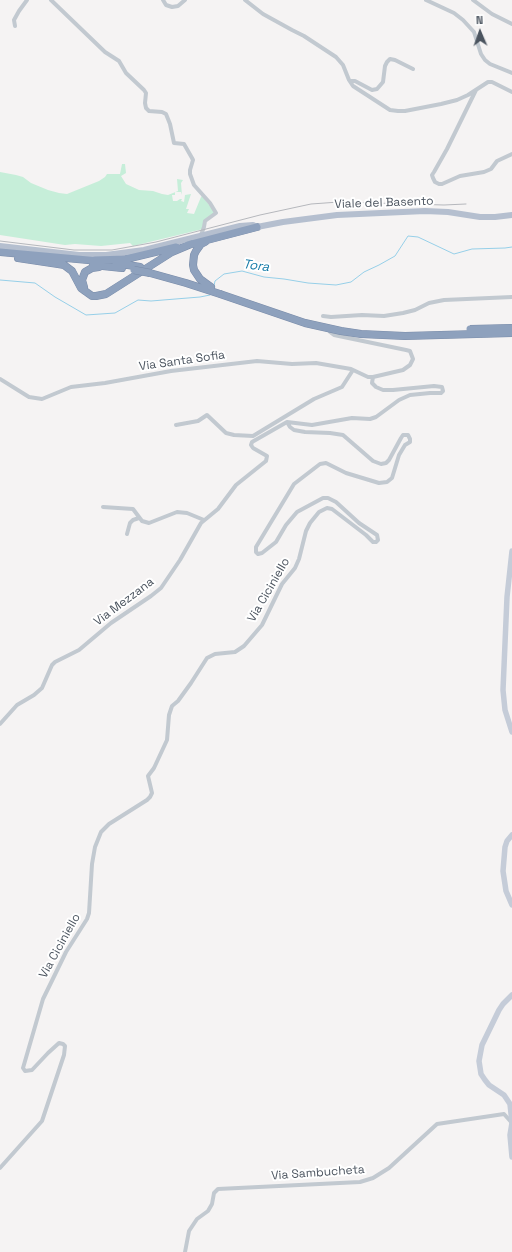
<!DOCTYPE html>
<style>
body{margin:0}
#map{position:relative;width:512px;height:1252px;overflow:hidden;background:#f5f3f3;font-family:"Space Grotesk",sans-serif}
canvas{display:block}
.north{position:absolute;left:460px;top:12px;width:40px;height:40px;-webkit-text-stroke:3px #fff;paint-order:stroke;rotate:358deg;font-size:11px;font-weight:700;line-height:16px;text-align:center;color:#4b545f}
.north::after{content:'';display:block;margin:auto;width:14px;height:18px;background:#4b545f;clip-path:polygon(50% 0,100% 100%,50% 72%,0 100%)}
</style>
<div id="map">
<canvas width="512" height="1252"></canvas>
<div class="north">N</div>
</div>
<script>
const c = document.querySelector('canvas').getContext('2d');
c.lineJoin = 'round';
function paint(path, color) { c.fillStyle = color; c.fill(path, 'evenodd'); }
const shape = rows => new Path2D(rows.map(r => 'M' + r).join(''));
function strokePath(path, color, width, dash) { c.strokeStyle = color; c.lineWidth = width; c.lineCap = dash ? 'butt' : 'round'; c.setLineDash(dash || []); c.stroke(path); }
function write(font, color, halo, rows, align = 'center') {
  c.font = font + ' "Space Grotesk",sans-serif'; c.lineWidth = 4; c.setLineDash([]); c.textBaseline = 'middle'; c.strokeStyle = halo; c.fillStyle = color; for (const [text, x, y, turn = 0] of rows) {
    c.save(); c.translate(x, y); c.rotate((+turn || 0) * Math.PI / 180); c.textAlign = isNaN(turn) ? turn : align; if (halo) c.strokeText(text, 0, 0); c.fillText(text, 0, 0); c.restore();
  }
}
paint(shape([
 [122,164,125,164,126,173,121,176,126,184,139,190,153,191,162,194,168,195,178,191,177,179,183,180,181,183,182,195,181,192,175,192,175,195,172,195,173,201,177,201,180,199,182,199,181,201,184,202,185,195,191,194,186,209,189,209,187,213,194,214,201,197,202,196,216,213,207,218,203,229,133,246,130,243,101,246,75,244,65,245,0,235,0,172,16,175,23,177,31,183,48,190,59,193,67,194,99,181,105,177,107,174,120,174]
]), '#c6eed9');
strokePath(shape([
 [0,280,35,283,55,297,86,315,115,313,138,300,151,301,200,297,210,295],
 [214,286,215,281,224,274,242,271,264,277,284,279,308,283,336,285,351,282,364,272,379,265,395,256,408,236,418,237,454,254,472,249,505,248,512,247]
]), '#96cfe8', 1);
const motorway = shape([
 [205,242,201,244,196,251,194,255,193,265,194,270,200,279,211,287],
 [188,245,257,227],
 [0,252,99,261],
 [18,258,58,264,64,265,72,271,81,288,85,291,92,296,96,296,106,294,172,252,191,244],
 [95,260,126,259,176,247],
 [116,263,140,267],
 [93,265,122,268],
 [150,273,186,283,220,294],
 [84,287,82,280,85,272,92,268,99,267]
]);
strokePath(motorway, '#7a8ca9', 8);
strokePath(shape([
 [51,0,105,52,119,61,126,73,144,90,146,93,145,103,146,108,149,111,162,112,166,114,170,124,174,143,184,144,192,158,193,160,190,170,190,174,194,185,210,203,216,213,205,221,204,227,201,235],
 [163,0,166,5,172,7,178,6,185,0],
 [245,0,263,14,292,30,304,36,336,57,343,65,349,80,353,86,390,110,398,111,405,111,441,104,457,100,468,95,488,82,492,82,512,92],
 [426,0,454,13,463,20,474,32,481,54,485,60,490,64,512,73],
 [473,0,492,14,512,24],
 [15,26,14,20,19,11,27,0],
 [350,81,355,81,372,90,377,89,383,82,385,66,387,62,390,59,395,60,413,69],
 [476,90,447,149,434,172,432,175,433,178,435,182,439,184,442,184,460,176,484,172,491,169,497,161,512,154],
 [323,316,331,317,362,315,384,316,403,313,415,310,429,303,444,300,512,297],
 [0,379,29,397,42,399,71,387,105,383,171,371,257,361,292,364,316,363,351,369,368,377,373,377,403,370,410,365,413,359,410,351,406,350,334,335,330,332],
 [287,422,312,425,352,418,370,419,376,417,399,400,410,395,430,393,441,393,443,391,442,387,434,386,393,390,383,390,376,387,372,383,373,377],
 [176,425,198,421,207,415,226,433,234,435,253,436,314,399,342,387,353,370],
 [103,507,133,509,142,521,149,523,177,512,187,513,204,520],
 [127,534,130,523,133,520,139,518],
 [0,724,17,705,34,695,42,688,52,665,55,662,79,650,111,623,151,596,161,588,180,560,201,523,218,509,236,485,266,461,267,456,253,448,251,445,252,442,287,422],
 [0,1168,42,1121,64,1055,65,1046,63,1044,59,1043,48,1053,32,1070,25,1071,23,1068,43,999,66,952,87,919,89,913,92,864,95,847,101,832,109,824,147,800,150,797,152,793,148,776,154,768,167,740,169,715,172,706,178,701,191,683,207,658,215,654,235,652,244,646,262,625,282,584,295,568,299,559,306,531,310,523,319,512,327,508,332,509,366,535,373,542,376,542,378,540,377,535,359,523,336,502,328,498,323,498,297,512,286,525,276,542,262,553,258,554,256,552,256,547,294,484,320,464,326,463,346,473,379,483,387,482,392,478,399,455,405,445,410,442,410,439,408,435,403,435,401,438,389,460,386,463,381,464,373,461,343,435,330,433,305,432,294,430,290,427,287,422],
 [185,1252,189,1231,197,1219,208,1211,212,1204,214,1193,218,1189,360,1182,373,1178,389,1168,437,1124,504,1114,512,1123]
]), '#c2c9d0', 4);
strokePath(shape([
 [512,551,507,597,503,690,505,710,512,732],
 [512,835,507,841,505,847,503,871,506,891,512,905],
 [512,995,503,1004,499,1010,482,1045,479,1061,481,1074,485,1080,489,1085,504,1095,510,1104,512,1123,510,1135,512,1157]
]), '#c5ccd8', 5.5);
strokePath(shape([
 [0,246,79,255,106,255,144,250,240,226,253,225,257,227,283,222,337,215,425,211,448,212,480,217,495,217,512,215]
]), '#b5bfcf', 6);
strokePath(motorway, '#8ea1bd', 7);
strokePath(shape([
 [0,241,74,250,112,250,156,242,260,215,311,204,339,202,444,205,466,204]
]), '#b5b7bc', 1);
const motorwayBridge = shape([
 [134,270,150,273],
 [220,294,305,323,341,331,361,334,405,336,512,333],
 [470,329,512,328]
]);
strokePath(motorwayBridge, '#7a8ca9', 8, []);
strokePath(motorwayBridge, '#8ea1bd', 7);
write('12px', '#4b545f', '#fff', [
 ["Viale del Basento",384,203,-2],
 ["Via Santa Sofia",182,361,-8],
 ["Via Ciciniello",269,590,-60],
 ["Via Mezzana",124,602,-37],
 ["Via Ciciniello",60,946,-61],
 ["Via Sambucheta",318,1173,-4]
]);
write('italic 13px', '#167ba8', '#fff', [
 ["Tora",256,266,7]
]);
</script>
